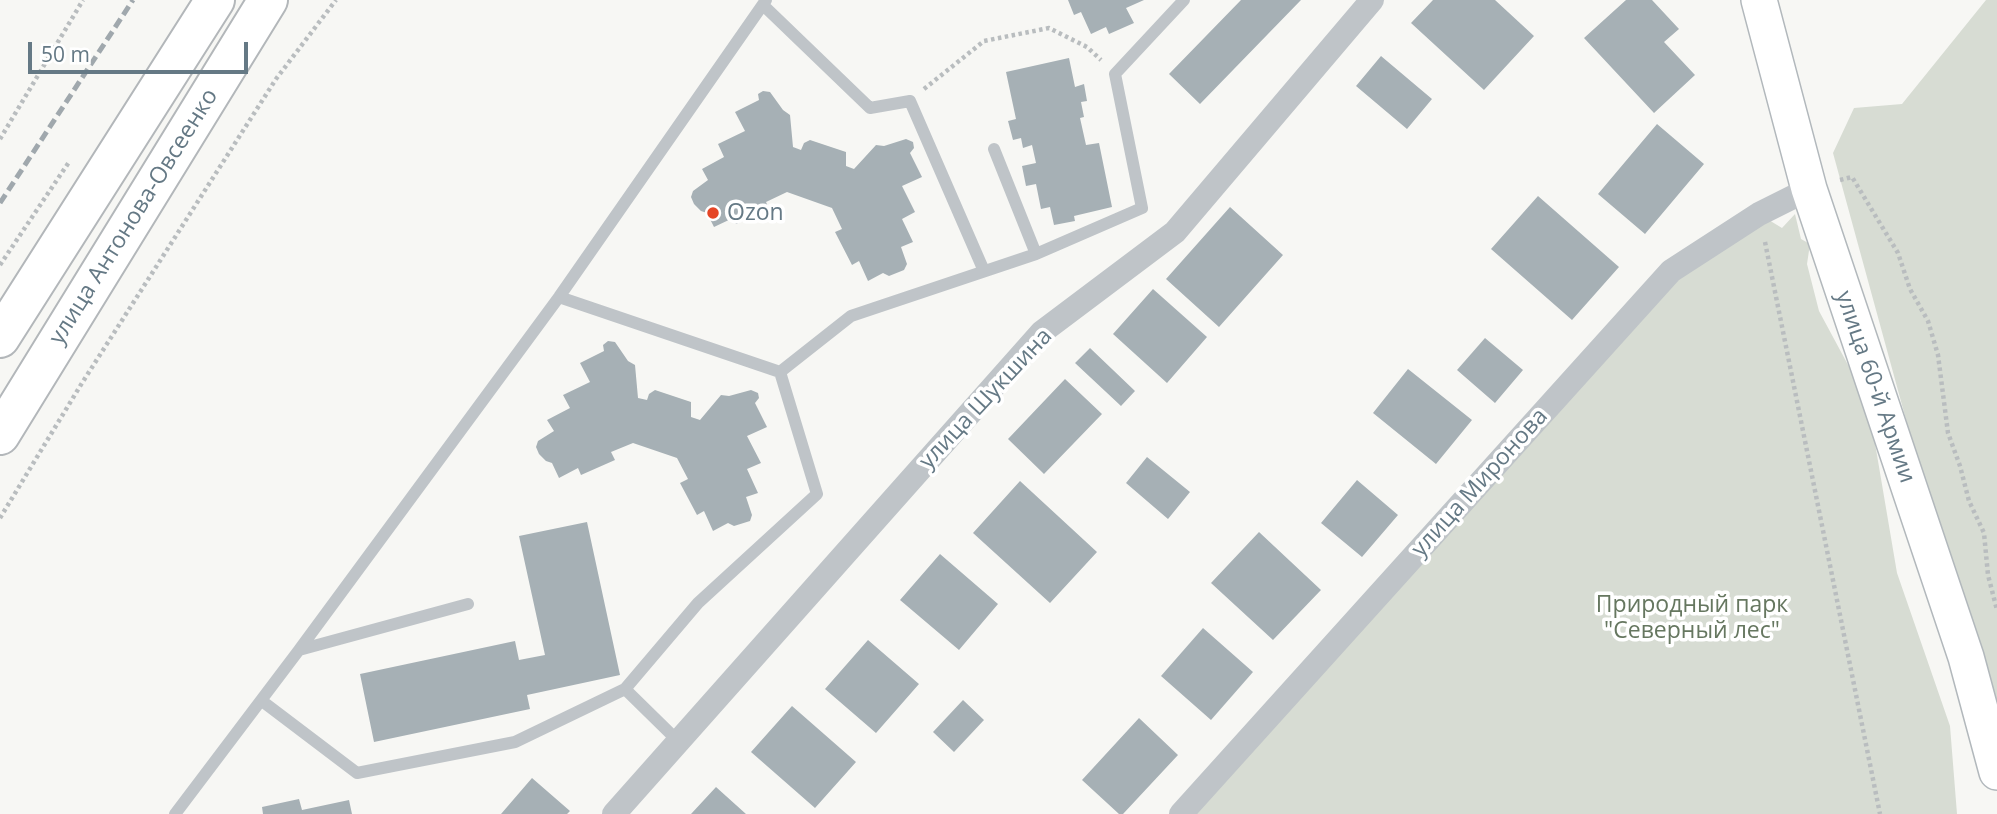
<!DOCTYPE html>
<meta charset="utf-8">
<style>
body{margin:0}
#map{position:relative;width:1997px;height:814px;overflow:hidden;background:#f7f7f4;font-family:"Open Sans",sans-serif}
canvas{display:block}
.scale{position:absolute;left:28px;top:42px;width:220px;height:32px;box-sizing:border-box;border:4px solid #657985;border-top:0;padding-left:9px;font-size:21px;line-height:24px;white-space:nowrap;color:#657985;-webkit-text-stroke:5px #fff;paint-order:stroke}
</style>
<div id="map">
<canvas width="1997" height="814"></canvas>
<div class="scale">50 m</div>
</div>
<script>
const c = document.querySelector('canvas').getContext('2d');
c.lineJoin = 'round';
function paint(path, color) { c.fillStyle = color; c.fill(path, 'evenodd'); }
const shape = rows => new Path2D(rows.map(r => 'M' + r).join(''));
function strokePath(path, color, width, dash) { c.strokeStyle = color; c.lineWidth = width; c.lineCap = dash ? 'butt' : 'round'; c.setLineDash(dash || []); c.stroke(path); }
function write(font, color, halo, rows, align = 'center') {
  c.font = font + ' "Open Sans",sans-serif'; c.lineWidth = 7; c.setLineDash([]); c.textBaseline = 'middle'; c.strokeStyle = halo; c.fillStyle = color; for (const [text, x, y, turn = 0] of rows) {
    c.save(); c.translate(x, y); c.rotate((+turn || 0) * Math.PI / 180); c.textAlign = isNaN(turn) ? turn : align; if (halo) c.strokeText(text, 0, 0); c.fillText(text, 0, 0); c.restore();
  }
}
paint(shape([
 [1986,0,1997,0,1997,752,1833,153,1854,108,1902,104],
 [1759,214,1782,228,1795,214,1801,239,1810,244,1807,264,1819,311,1868,402,1897,573,1950,726,1957,814,1181,814,1671,271]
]), '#d7dcd3');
paint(shape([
 [1068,0,1144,0,1126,8,1134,23,1109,34,1106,27,1091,34,1081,12,1074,15],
 [1241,0,1301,0,1200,104,1169,74],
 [1433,0,1495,0,1534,36,1484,90,1411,23],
 [1626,0,1652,0,1679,29,1664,42,1695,75,1654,113,1584,38],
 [1381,56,1432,99,1407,129,1356,86],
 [1069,58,1075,87,1084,84,1087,101,1081,102,1084,117,1080,118,1086,145,1099,143,1112,207,1074,216,1075,221,1054,225,1050,207,1041,209,1036,184,1026,186,1022,166,1036,163,1032,145,1023,148,1021,138,1013,140,1008,121,1016,119,1006,72],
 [763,91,770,92,783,110,790,115,793,147,801,150,804,143,810,140,846,152,846,166,854,169,876,145,884,146,906,139,913,142,914,148,910,153,922,177,902,186,915,212,902,219,913,242,901,247,907,264,904,270,889,276,883,273,868,281,859,261,852,265,835,232,842,229,832,208,787,192,766,202,769,209,736,224,733,218,714,227,707,213,701,211,694,204,691,197,693,191,708,180,702,169,724,157,718,144,745,131,735,112,759,100,758,94],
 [1657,124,1704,164,1645,234,1598,194],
 [1538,196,1619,267,1572,320,1491,249],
 [1230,207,1283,255,1219,327,1166,279],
 [1153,289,1207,337,1167,383,1113,334],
 [1485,338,1523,370,1495,403,1457,370],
 [608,341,615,342,628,361,635,365,638,398,647,400,649,394,655,390,691,402,691,417,700,420,721,395,729,396,751,390,758,393,759,398,755,403,767,427,747,436,761,463,747,469,758,493,746,497,752,515,750,521,734,526,728,523,713,531,704,511,697,515,680,483,688,479,677,458,633,443,611,452,615,460,581,475,578,468,559,478,552,463,546,461,539,454,536,447,538,441,554,431,547,420,570,408,563,395,590,382,580,363,604,351,603,345],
 [1090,348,1135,391,1121,406,1075,363],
 [1408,369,1472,420,1436,464,1373,413],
 [1065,379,1102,414,1044,474,1008,439],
 [1147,457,1190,492,1168,519,1126,483],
 [1357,480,1398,515,1362,557,1321,523],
 [1020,481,1097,552,1050,603,973,533],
 [587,522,620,675,527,695,530,709,374,742,360,674,515,641,519,660,545,655,519,536],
 [1259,532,1321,590,1273,640,1211,583],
 [940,554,998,604,959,650,900,600],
 [1203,628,1253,672,1211,720,1161,676],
 [868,640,919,684,876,733,825,689],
 [963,700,984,720,954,752,933,732],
 [792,706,856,762,815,808,751,752],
 [1139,718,1178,755,1123,814,1119,814,1082,780],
 [532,778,570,811,567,814,501,814],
 [716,787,746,814,691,814],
 [299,799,302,810,349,800,352,814,263,814,262,807]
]), '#a6b0b5');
const secondary = shape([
 [1759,0,1809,189,1966,657,1997,772]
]);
const highway = shape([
 [0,338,215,0],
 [0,435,268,0]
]);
strokePath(secondary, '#b2b8bc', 38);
strokePath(highway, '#b3b7ba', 42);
strokePath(shape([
 [924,89,984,41,1049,28,1087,47,1101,60],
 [0,139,83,0],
 [1840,180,1852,177,1898,253,1910,289,1928,321,1938,355,1948,433,1960,466,1969,501,1984,533,1988,575,1997,610],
 [1765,242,1880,814],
 [0,265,69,162],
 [0,518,82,383,276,79,336,0]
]), '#b9bdbf', 4.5, [3.5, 3.5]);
strokePath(shape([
 [763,5,870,108,910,101,984,271],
 [994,149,1036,254,1142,208,1115,74,1184,0],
 [780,372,851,316,1036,254],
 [299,650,559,297,766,0],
 [625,689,678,741],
 [262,701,357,773,515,742,625,689,698,603,817,494,780,372,559,297],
 [175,814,299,650,468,604]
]), '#bfc4c8', 12);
strokePath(shape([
 [614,814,1042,332,1175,232,1372,0],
 [1181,814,1671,271,1759,214,1809,189]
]), '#bfc4c8', 24);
strokePath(secondary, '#fff', 35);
strokePath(highway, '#fff', 38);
strokePath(shape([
 [0,203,133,0]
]), '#a0a8ad', 5, [10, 5]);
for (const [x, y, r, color] of [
 [713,213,7,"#e54526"]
]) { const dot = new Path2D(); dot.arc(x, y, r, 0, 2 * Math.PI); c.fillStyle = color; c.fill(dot); strokePath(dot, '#fff', 2.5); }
write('23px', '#657985', '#fff', [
 ["Ozon",727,213]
], 'left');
write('23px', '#657985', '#fff', [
 ["улица Антонова-Овсеенко",134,217,-58],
 ["улица 60-й Армии",1875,387,71],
 ["улица Шукшина",986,399,-47],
 ["улица Миронова",1480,483,-48]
]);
write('23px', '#667760', '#fff', [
 ["Природный парк",1692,605],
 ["\"Северный лес\"",1692,631]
]);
</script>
